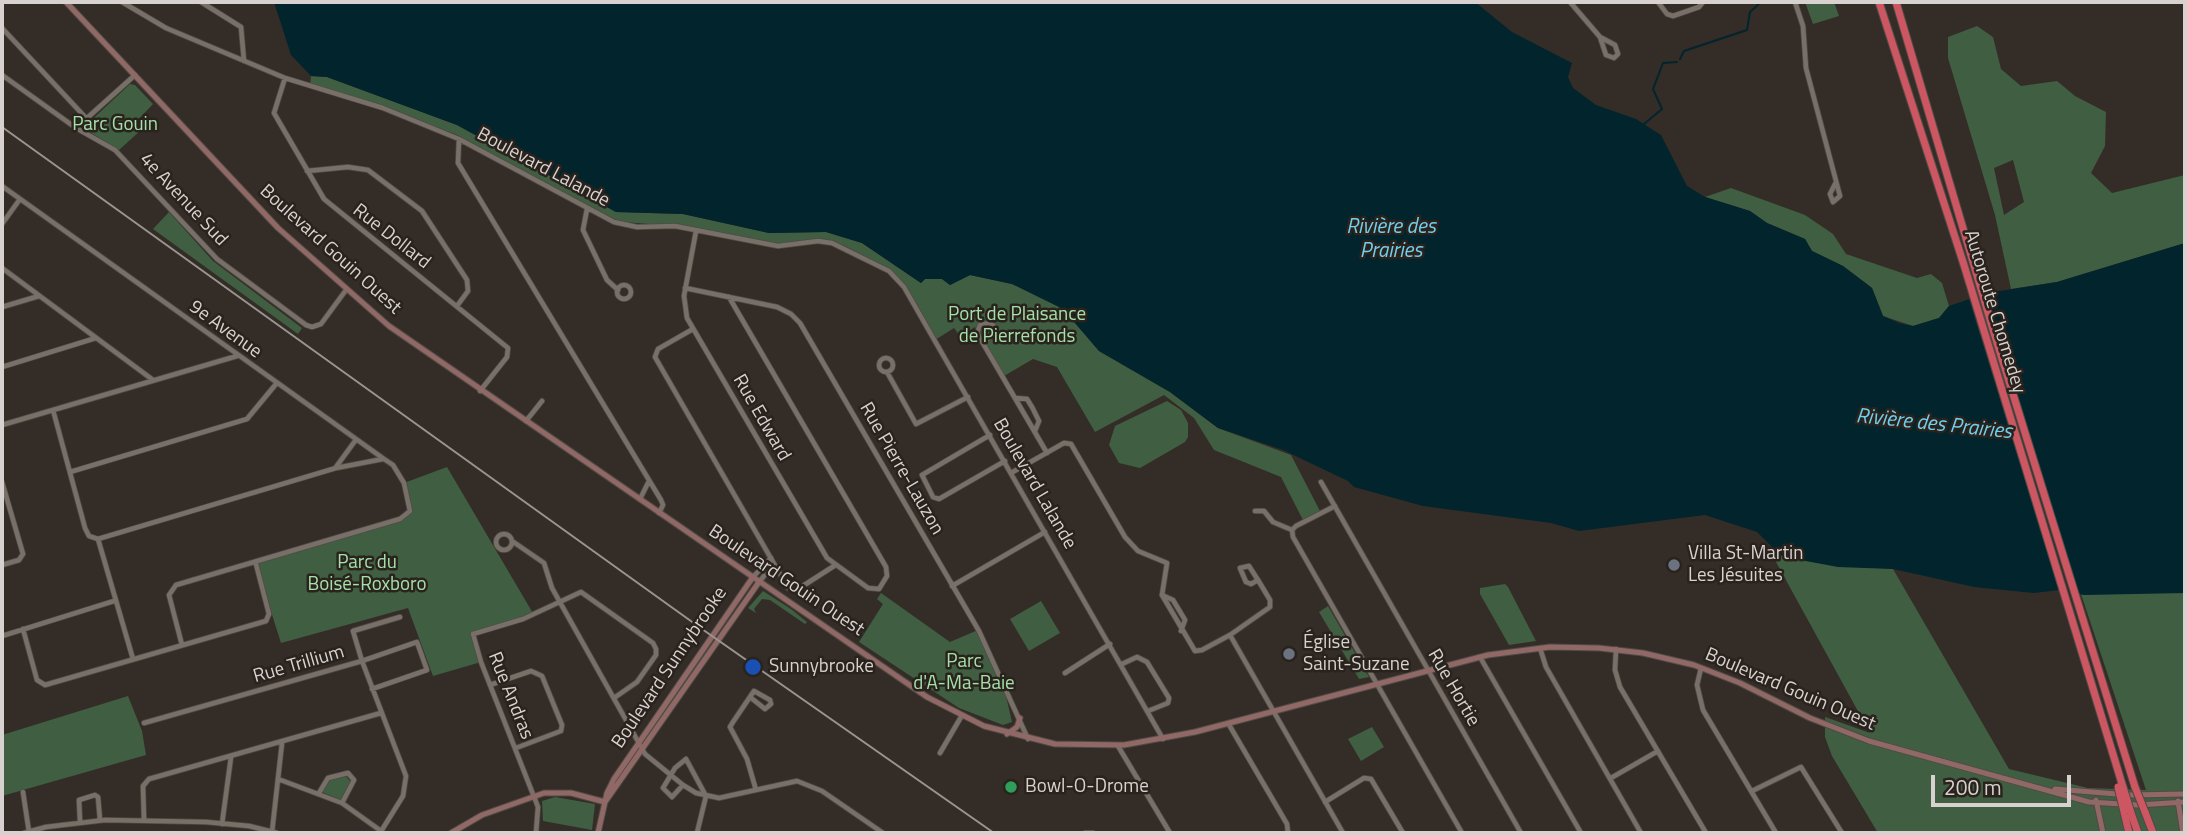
<!DOCTYPE html>
<meta charset="utf-8">
<style>
body{margin:0}
#map{position:relative;width:2187px;height:835px;overflow:hidden;background:#342d27;font-family:"Titillium Web",sans-serif}
canvas{display:block}
.frame{position:absolute;inset:0;border:4px solid #d7d2cf;pointer-events:none}
.scale{position:absolute;left:1931px;top:775px;width:140px;height:32px;box-sizing:border-box;border:4px solid #d7d2cf;border-top:0;padding-left:9px;font-size:21px;line-height:24px;white-space:nowrap;color:#d7d2cf;-webkit-text-stroke:5px #2a231d;paint-order:stroke}
</style>
<div id="map">
<canvas width="2187" height="835"></canvas>
<div class="frame"></div>
<div class="scale">200 m</div>
</div>
<script>
const c = document.querySelector('canvas').getContext('2d');
c.lineJoin = 'round';
function paint(path, color) { c.fillStyle = color; c.fill(path, 'evenodd'); }
const shape = rows => new Path2D(rows.map(r => 'M' + r).join(''));
function strokePath(path, color, width, dash) { c.strokeStyle = color; c.lineWidth = width; c.lineCap = dash ? 'butt' : 'round'; c.setLineDash(dash || []); c.stroke(path); }
function write(font, color, halo, rows, align = 'center') {
  c.font = font + ' "Titillium Web",sans-serif'; c.lineWidth = 5; c.setLineDash([]); c.textBaseline = 'middle'; c.strokeStyle = halo; c.fillStyle = color; for (const [text, x, y, turn = 0] of rows) {
    c.save(); c.translate(x, y); c.rotate((+turn || 0) * Math.PI / 180); c.textAlign = isNaN(turn) ? turn : align; if (halo) c.strokeText(text, 0, 0); c.fillText(text, 0, 0); c.restore();
  }
}
paint(shape([
 [1805,2,1834,2,1839,16,1813,24],
 [1977,26,1993,37,2001,69,2021,86,2057,81,2075,96,2106,112,2105,146,2091,173,2112,193,2185,175,2185,243,2057,282,2011,289,1995,215,1948,58,1948,37],
 [2013,160,2024,202,2004,215,1994,168],
 [311,76,327,77,457,125,616,212,683,214,769,233,826,232,862,243,921,283,925,279,942,279,950,285,970,275,1012,284,1038,294,1063,309,1099,351,1170,392,1218,428,1291,455,1321,513,1304,522,1281,477,1214,450,1194,418,1164,395,1095,432,1057,367,1033,359,1004,376,975,327,960,336,954,328,935,340,894,273,843,245,815,239,778,244,675,226,623,222,600,214,455,134,310,86],
 [130,84,135,85,153,104,134,124,141,130,119,150,83,128],
 [1731,188,1805,215,1833,234,1846,254,1917,278,1931,274,1942,283,1949,306,1939,318,1913,326,1883,316,1872,288,1843,266,1812,251,1805,239,1767,223,1750,211,1705,197],
 [169,212,213,261,302,328,298,334,153,229],
 [1167,401,1181,410,1188,423,1188,437,1185,442,1140,468,1119,463,1109,445,1115,426],
 [447,467,534,615,473,634,481,662,433,676,408,608,281,643,256,564,400,519,410,511,404,483],
 [1780,555,1795,559,1893,569,2009,769,2088,788,2146,790,2080,591,2185,592,2185,833,1878,833,1832,756,1825,737,1825,717,1870,733,1776,562],
 [1505,584,1508,587,1536,641,1509,645,1480,594,1480,588],
 [763,591,791,609,807,622,805,624,770,600,762,599,754,609,756,613,748,608],
 [881,593,950,642,978,630,1003,683,1012,722,1003,725,959,708,859,642,883,604,877,599],
 [1041,601,1060,633,1029,651,1010,619],
 [1328,606,1369,677,1359,679,1319,612],
 [128,696,142,731,146,755,2,796,2,735],
 [1372,727,1384,747,1361,761,1348,739],
 [346,776,351,782,341,800,322,792,330,780],
 [555,797,595,804,592,830,543,821,542,801]
]), '#405e42');
paint(shape([
 [274,2,1475,2,1512,32,1572,63,1568,77,1573,88,1596,105,1636,119,1661,135,1687,186,1705,197,1750,211,1767,223,1805,239,1812,251,1843,266,1872,288,1883,316,1899,323,1913,326,1939,318,1949,306,1987,293,2057,282,2185,243,2185,593,2084,595,2059,590,2034,593,1974,587,1893,569,1838,567,1795,559,1780,555,1757,532,1705,515,1579,531,1551,523,1423,506,1354,487,1348,481,1283,450,1218,428,1170,392,1099,351,1063,309,1012,284,970,275,950,285,942,279,925,279,921,283,862,243,826,232,769,233,683,214,616,212,457,125,327,77,311,76,291,55]
]), '#02242d');
paint(shape([
 [1986,290,2080,598,2060,594,1968,296]
]), '#342d27');
strokePath(shape([
 [1680,59,1684,51,1747,30,1750,12,1761,2],
 [1644,124,1662,109,1653,89,1663,63,1677,62]
]), '#02242d', 2);
const street = shape([
 [122,2,166,28,285,78,383,108,459,139,614,222,637,227,675,226,778,246,818,241,832,243,889,271,904,287,1163,739],
 [201,2,241,27,244,61],
 [1570,2,1600,37,1615,45,1618,54,1614,58,1606,55,1600,37],
 [1658,2,1667,14,1673,16,1699,7,1703,2],
 [1795,2,1803,26,1806,68,1840,196,1833,202,1830,194,1835,184],
 [2,28,86,118],
 [2,75,76,128,115,150,217,259,306,325,312,327,321,324,346,290],
 [285,78,274,113,324,199,508,348,507,357,480,391],
 [76,128,135,75],
 [459,139,458,163,661,500,663,505,659,513],
 [307,171,348,167,368,170,422,211,467,280,468,291,457,306],
 [2,186,384,459,393,465,404,483,410,511,400,519,176,585,169,595,182,645],
 [587,209,583,230,607,280,618,290],
 [2,224,20,199],
 [696,231,684,296,687,318,827,558,868,588,879,589,887,576,886,567,729,297],
 [2,268,153,380],
 '617 292a7 7 0 1 1 14 0a7 7 0 1 1-14 0Z',
 [685,288,777,307,791,314,800,323,979,631,1028,739],
 [2,307,39,296],
 [693,329,658,349,655,357,788,588,795,591,834,566],
 [984,341,995,335,994,326,989,323,980,325,977,333,1047,453],
 '879 365a7 7 0 1 1 14 0a7 7 0 1 1-14 0Z',
 [2,367,96,338],
 [887,372,916,424,968,397],
 [1016,398,1027,399,1032,407,1039,421,1035,431],
 [53,410,85,528,89,536,98,539],
 [526,421,542,401],
 [2,425,237,356],
 [990,435,922,475,933,497,939,499,1005,461],
 [336,467,355,441],
 [70,472,247,419,276,384],
 [1011,473,1064,443,1071,444,1125,537,1138,551,1167,563,1162,595,1195,651,1202,650,1230,635,1270,607,1270,600,1258,580,1249,566,1240,568,1246,582,1251,584,1258,580],
 [2,482,23,554,19,560,2,565],
 [1321,482,1521,833],
 [640,499,648,483],
 [1335,506,1296,526,1292,530,1293,537,1462,833],
 [1255,511,1264,511,1273,522,1292,530],
 '496 542a8 8 0 1 1 16 0a8 8 0 1 1-16 0Z',
 [98,539,336,468,383,459],
 [98,539,133,659],
 [512,541,544,563,552,588,645,754,683,785,696,793,719,798,797,781,822,791,883,833],
 [753,577,771,558],
 [759,582,774,564],
 [952,586,1045,532],
 [1162,595,1173,600,1185,620,1181,631],
 [23,629,37,680,45,685,266,621,269,614,256,564],
 [1230,635,1343,833],
 [2,636,114,601],
 [1540,648,1546,667,1641,833],
 [1616,649,1615,670,1620,687,1706,833],
 [1480,657,1581,833],
 [1122,664,1137,657,1147,662,1169,698,1168,703,1148,711],
 [1701,668,1697,685,1703,710,1776,833],
 [1065,673,1110,644],
 [490,685,531,671,542,676,562,725,561,731,516,748],
 [372,689,427,670,417,642,362,661,353,631,400,617],
 [750,697,765,709,771,704,770,700,754,691,733,722,730,727,747,759,756,790],
 [144,723,362,661,406,776,403,796,380,833],
 [1228,723,1287,824,1288,833],
 [1118,746,1170,833],
 [940,753,961,717],
 [1611,778,1658,751],
 [278,779,342,803,354,780,348,773,328,778,319,793],
 [683,785,672,797,663,788,675,768,686,759,706,796],
 [1752,791,1801,767,1842,833],
 [23,792,29,832],
 [1325,802,1364,778,1371,779,1403,833],
 [342,803,381,831],
 [144,820,143,786,149,779,381,713],
 [80,821,79,800,95,795,98,797,100,820],
 [222,824,231,757],
 [272,832,282,743],
 [24,833,46,827,105,820,206,822,249,826,277,833],
 [536,833,538,807,481,662,473,634,523,619,581,592,653,643,656,649,656,655,637,682,614,698],
 [697,833,706,796],
 [1085,833,1093,833]
]);
const secondary = shape([
 [66,2,278,228,389,326,927,697,984,726,1055,744,1124,745,1195,732,1488,655,1550,647,1599,648,1643,653,1694,665,1740,683,1810,718,1869,741,2089,802,2138,805,2185,802],
 [1007,734,1017,727,1020,718],
 [2055,789,2129,795,2185,794],
 [2096,800,2103,833],
 [2178,801,2183,833],
 [605,802,759,582],
 [451,833,482,815,544,793,571,793,605,802],
 [598,833,607,793,614,779,753,577]
]);
const highway = shape([
 [1879,2,1964,265,2123,787],
 [1896,2,1994,333,2135,787],
 [2124,812,2129,833],
 [2145,812,2153,833],
 [2131,813,2138,833]
]);
strokePath(street, '#504a45', 6);
strokePath(secondary, '#504a45', 7);
strokePath(highway, '#504a45', 9);
strokePath(street, '#776f68', 4.5);
strokePath(secondary, '#906866', 5);
strokePath(highway, '#cc5662', 7);
strokePath(shape([
 [2,127,702,629,994,833]
]), '#9a9490', 2);
const highwayBridge = shape([
 [2118,787,2124,812],
 [2123,787,2131,813],
 [2135,787,2145,812]
]);
strokePath(highwayBridge, '#504a45', 9, []);
strokePath(highwayBridge, '#cc5662', 7);
for (const [x, y, r, color] of [
 [1674,565,7,"#6b7280"],
 [1289,654,7,"#6b7280"],
 [753,667,9,"#1a4fb4"],
 [1011,787,7,"#2e9e5b"]
]) { const dot = new Path2D(); dot.arc(x, y, r, 0, 2 * Math.PI); c.fillStyle = color; c.fill(dot); strokePath(dot, '#2a231d', 2.5); }
write('19px', '#a4e1a8', '#2a231d', [
 ["Parc Gouin",115,125],
 ["Port de Plaisance",1017,315],
 ["de Pierrefonds",1017,337],
 ["Parc du",367,563],
 ["Boisé-Roxboro",367,585],
 ["Parc",964,662],
 ["d'A-Ma-Baie",964,684]
]);
write('19px', '#d7d2cf', '#2a231d', [
 ["Boulevard Lalande",543,168,28],
 ["4e Avenue Sud",183,200,47],
 ["Rue Dollard",391,237,38],
 ["Boulevard Gouin Ouest",330,250,42],
 ["Autoroute Chomedey",1994,312,73],
 ["9e Avenue",225,330,36],
 ["Rue Edward",761,418,60],
 ["Rue Pierre-Lauzon",901,469,60],
 ["Boulevard Lalande",1034,484,60],
 ["Boulevard Gouin Ouest",786,581,34],
 ["Rue Trillium",299,665,-16],
 ["Boulevard Sunnybrooke",670,668,-56],
 ["Rue Hortie",1453,688,60],
 ["Boulevard Gouin Ouest",1790,690,23],
 ["Rue Andras",510,696,68]
]);
write('19px', '#d7d2cf', '#2a231d', [
 ["Villa St-Martin",1688,554],
 ["Les Jésuites",1688,576],
 ["Église",1303,643],
 ["Saint-Suzane",1303,665],
 ["Sunnybrooke",769,667],
 ["Bowl-O-Drome",1025,787]
], 'left');
write('italic 21px', '#70cfed', '#2a231d', [
 ["Rivière des",1391,228],
 ["Prairies",1391,252],
 ["Rivière des Prairies",1934,425,6]
]);
</script>
